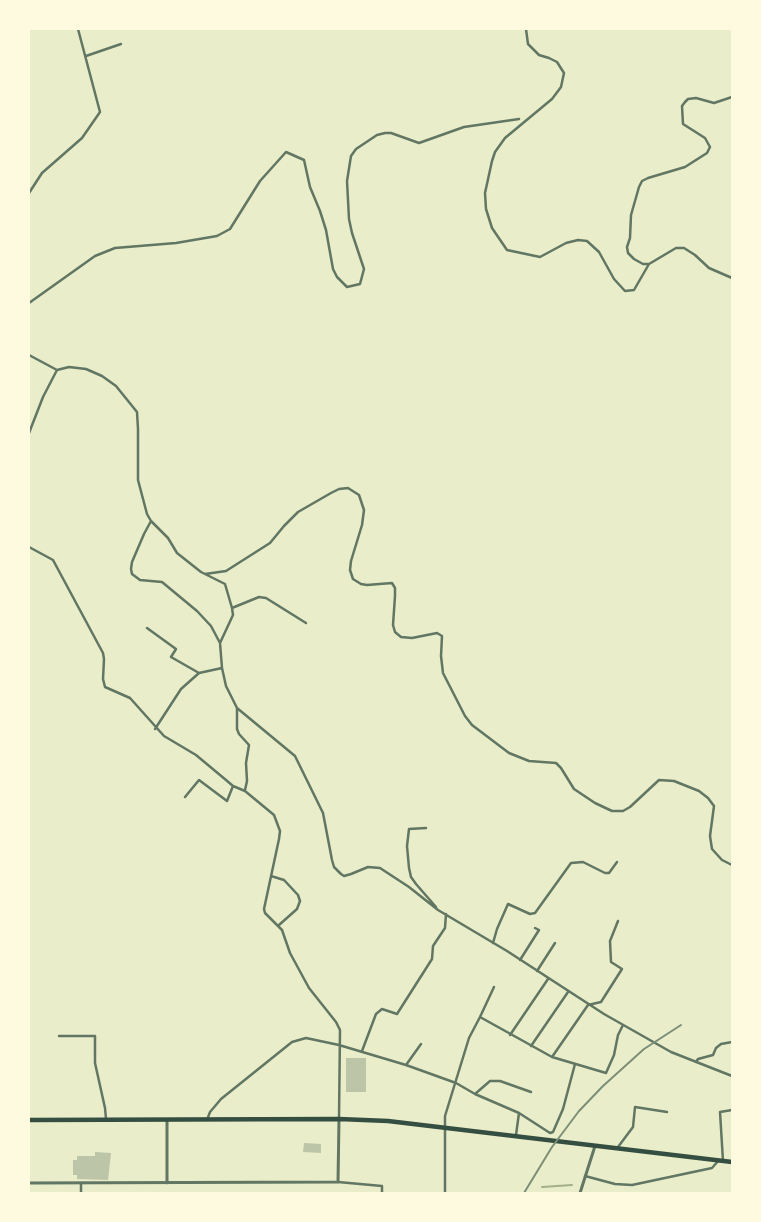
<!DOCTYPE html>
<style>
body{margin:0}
#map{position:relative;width:761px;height:1222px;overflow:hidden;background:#e9edc9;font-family:"PT Sans Narrow",sans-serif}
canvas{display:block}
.frame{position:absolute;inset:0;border:30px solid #fefae0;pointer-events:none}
</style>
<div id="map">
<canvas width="761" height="1222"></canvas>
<div class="frame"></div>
</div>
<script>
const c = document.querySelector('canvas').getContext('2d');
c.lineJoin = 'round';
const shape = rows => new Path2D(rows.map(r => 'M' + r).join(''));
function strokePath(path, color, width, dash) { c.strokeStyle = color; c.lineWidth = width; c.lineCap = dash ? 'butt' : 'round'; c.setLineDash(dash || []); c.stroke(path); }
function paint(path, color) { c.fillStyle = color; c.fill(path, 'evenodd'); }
strokePath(shape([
 [542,1187,572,1185]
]), '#a3b18a', 2);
paint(shape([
 [346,1058,366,1058,366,1092,346,1092],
 [304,1143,321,1144,321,1153,303,1152],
 [95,1152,111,1153,108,1180,77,1179,77,1175,73,1175,73,1160,77,1160,77,1156,95,1156]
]), '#bcc5a7');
strokePath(shape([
 [526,29,528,44,539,55,549,58,557,62,564,73,561,87,552,99,505,138,495,152,492,161,485,193,486,209,492,228,507,250,540,257,566,243,578,240,587,241,599,252,614,279,625,291,634,290,649,264,676,248,684,248,695,255,709,268,732,278],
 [86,56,121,44],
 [29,193,42,173,82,138,100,112,78,29],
 [649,264,643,264,634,259,628,253,627,247,630,238,631,215,639,187,642,181,648,178,685,167,707,153,710,147,705,138,683,124,682,106,685,102,688,99,696,98,714,103,732,97],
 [29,303,95,256,115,248,176,243,217,236,230,229,260,181,286,152,304,160,310,187,320,211,326,230,333,269,337,277,347,287,360,284,364,269,352,233,349,219,347,181,351,156,356,149,377,135,385,133,391,133,419,143,464,127,519,119],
 [29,355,57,370,69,367,86,369,102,376,116,386,137,412,138,429,138,480,147,514,151,521,168,538,177,553,201,572,225,584,232,608,233,615,220,643],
 [29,433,43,397,57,370],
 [151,521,144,534,132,562,131,569,132,574,140,580,162,582,197,611,211,626,220,643,222,668,226,686,237,708,295,756,323,813,332,860,334,867,341,874,344,876,351,874,368,867,380,868,409,887,438,910,507,951,604,1014,671,1052,732,1076],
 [29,547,53,560,103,653,104,659,103,679,105,687,130,698,164,736,196,755,226,780,233,786,245,791,274,815,280,831,279,839,264,909,265,913,282,930,290,953,309,988,336,1022,340,1030,339,1119],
 [205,574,226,571,270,543,284,526,298,512,331,493,339,489,348,488,359,495,364,510,362,525,351,561,350,570,353,579,361,584,367,585,392,583,395,588,395,596,393,625,395,632,401,637,412,638,437,633,442,636,441,656,443,673,465,716,472,725,509,753,529,761,556,763,561,768,574,789,595,803,612,811,623,811,630,807,659,780,674,781,699,791,708,798,714,806,710,836,712,849,722,860,732,865],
 [232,608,259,597,266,598,306,623],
 [147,628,176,649,171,657,199,673],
 [237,708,237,729,239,734,249,745,246,763,247,781,245,790],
 [155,729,181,689,199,673,222,668],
 [185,797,199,780,227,801,233,786],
 [426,828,409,829,407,846,409,868,411,877,416,884,436,907],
 [271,876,284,880,298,895,300,901,297,909,279,925],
 [493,943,497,929,508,904,530,914,535,913,571,863,583,862,605,873,609,873,617,862],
 [520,960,539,930,535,928],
 [537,971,555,943],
 [480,1017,494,987],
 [510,1035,548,979],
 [59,1036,95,1036,95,1063,105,1108,106,1119],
 [531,1046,568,992],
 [362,1051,376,1014,382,1009,397,1014,432,959,433,946,445,928,446,914],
 [552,1057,588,1005,601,1002,622,969,611,962,610,941,618,921],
 [696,1062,698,1059,713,1055,716,1048,721,1044,732,1042],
 [406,1065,421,1044],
 [475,1094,490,1081,500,1081,531,1092],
 [519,1113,550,1133,553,1132,563,1109,575,1064],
 [207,1120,210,1112,221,1099,292,1042,306,1038,339,1045,406,1065,456,1083,475,1094,519,1113,516,1135],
 [618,1147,633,1127,635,1107,667,1112],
 [723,1161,720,1112,732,1110],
 [585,1176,615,1184,632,1185,712,1168,719,1160],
 [338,1182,382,1186,382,1193],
 [81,1193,81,1183],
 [445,1193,445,1116,469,1038,480,1017,552,1057,606,1073,614,1055,618,1035,623,1025]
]), '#617663', 2.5);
strokePath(shape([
 [167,1120,167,1183],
 [29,1183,338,1182,339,1119],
 [580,1193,595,1146]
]), '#617663', 3);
strokePath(shape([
 [29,1120,339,1119,388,1121,732,1162]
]), '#344e41', 4.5);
strokePath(shape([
 [524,1193,552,1147,579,1111,603,1086,644,1049,681,1025]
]), '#7c8e77', 2);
</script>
